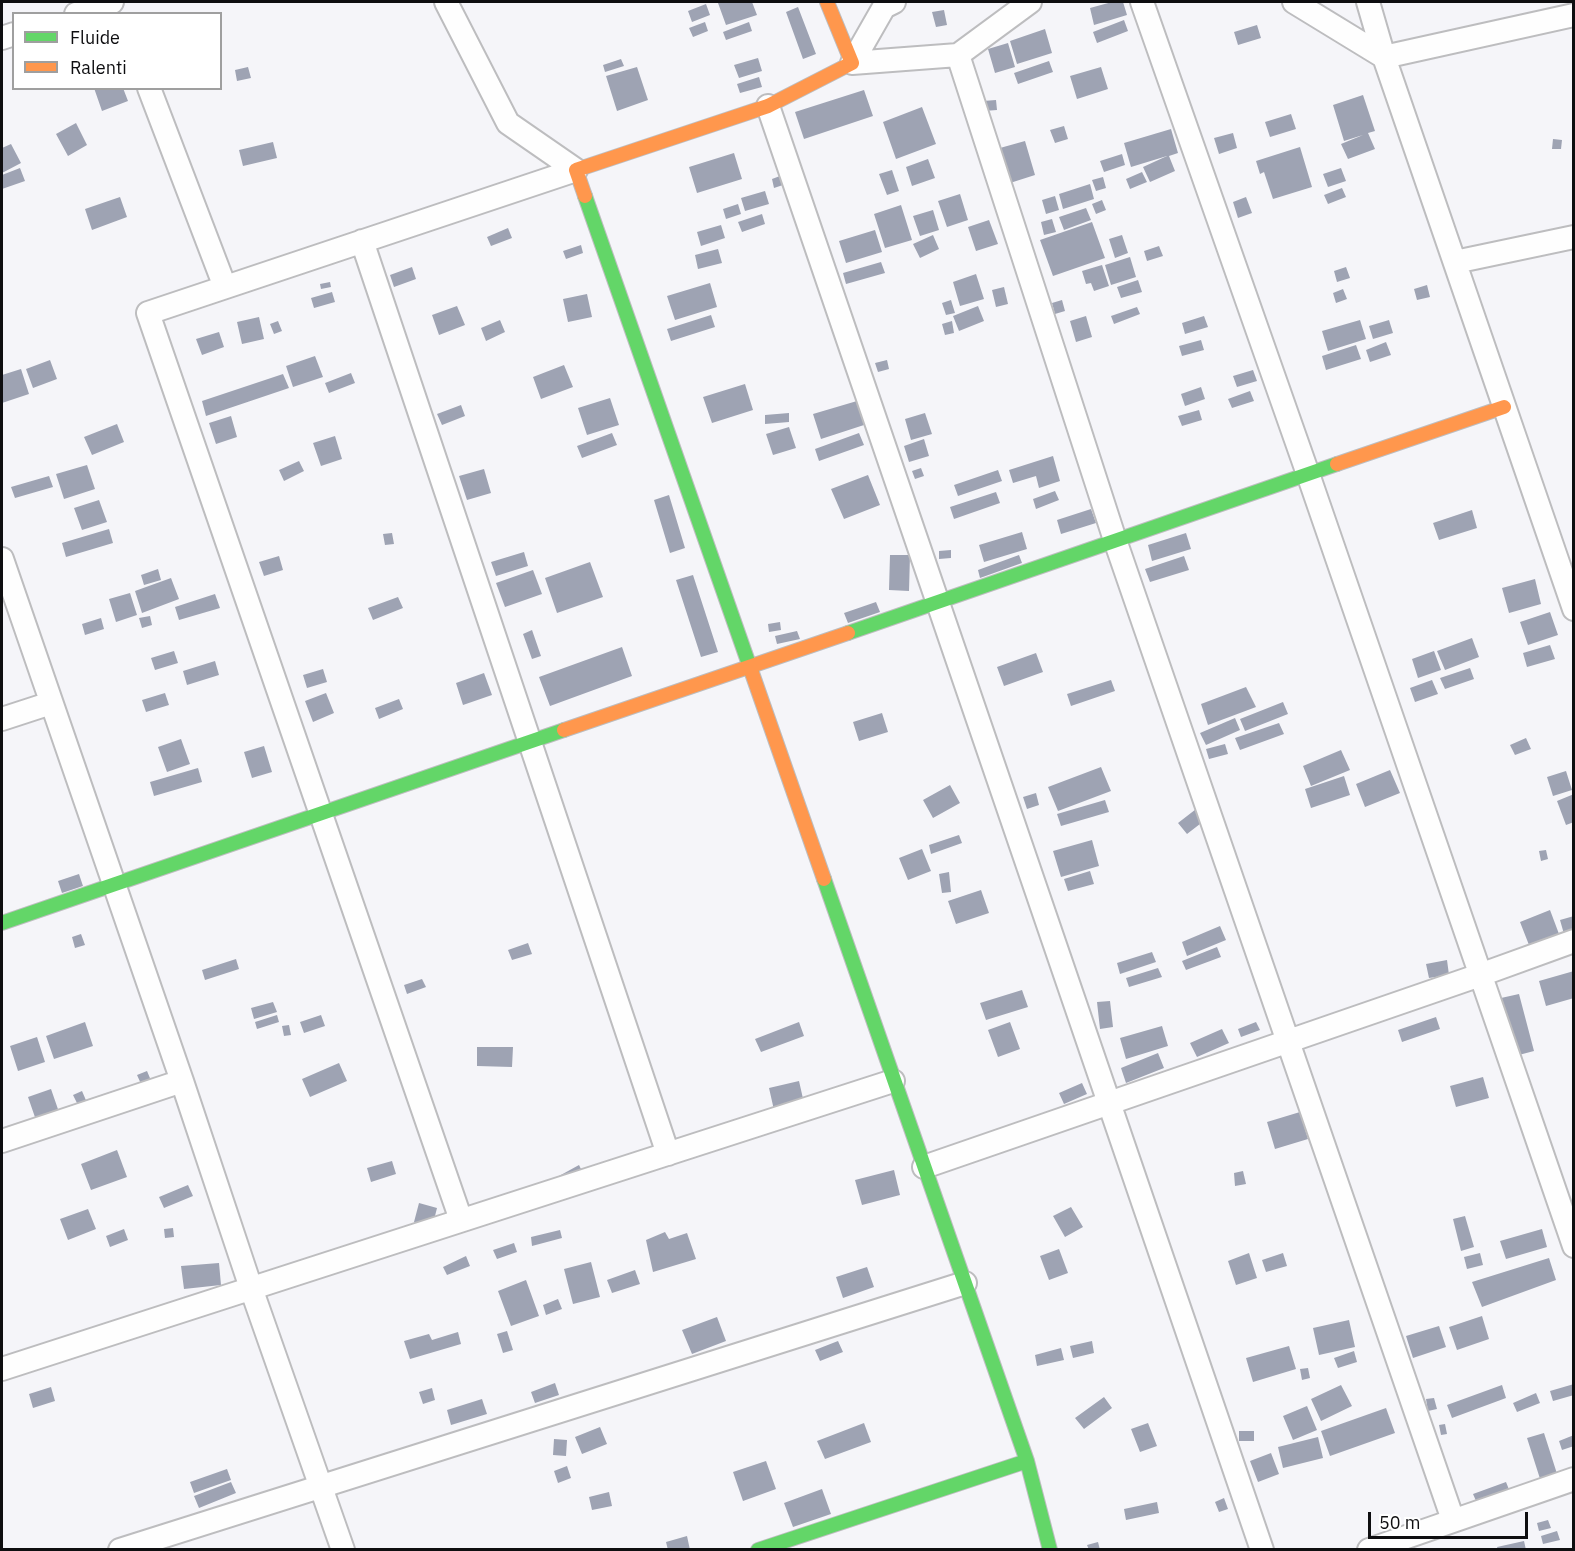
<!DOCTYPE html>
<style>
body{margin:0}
#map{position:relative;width:1575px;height:1551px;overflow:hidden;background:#f5f5f9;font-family:"IBM Plex Sans",sans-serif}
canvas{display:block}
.frame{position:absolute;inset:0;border:3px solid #0e0e10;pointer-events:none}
.legend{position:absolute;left:12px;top:12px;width:210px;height:78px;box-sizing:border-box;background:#fff;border:2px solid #9f9f9f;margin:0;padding:8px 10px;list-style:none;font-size:18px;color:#0e0e10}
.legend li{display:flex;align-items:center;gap:12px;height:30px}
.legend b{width:30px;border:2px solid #9f9f9f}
.scale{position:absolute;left:1368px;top:1512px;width:160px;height:27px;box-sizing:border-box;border:3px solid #0e0e10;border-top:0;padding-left:8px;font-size:18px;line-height:21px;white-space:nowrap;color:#0e0e10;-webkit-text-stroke:4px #fff;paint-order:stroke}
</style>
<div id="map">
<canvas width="1575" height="1551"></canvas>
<div class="frame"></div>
<ul class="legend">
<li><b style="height:8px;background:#63d668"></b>Fluide</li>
<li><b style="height:8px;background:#ff974d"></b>Ralenti</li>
</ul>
<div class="scale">50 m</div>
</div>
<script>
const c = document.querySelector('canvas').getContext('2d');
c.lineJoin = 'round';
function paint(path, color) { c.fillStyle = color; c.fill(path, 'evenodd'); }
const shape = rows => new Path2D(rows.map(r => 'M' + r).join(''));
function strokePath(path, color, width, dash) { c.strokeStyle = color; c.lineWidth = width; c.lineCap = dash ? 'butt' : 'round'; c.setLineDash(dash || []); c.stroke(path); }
paint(shape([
 [721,2,752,2,757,15,726,25,718,3],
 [1112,2,1123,2,1127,15,1094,25,1090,8],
 [706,4,710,15,692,22,688,11],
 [798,7,816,54,803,59,786,12],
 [944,10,947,25,936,27,932,12],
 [1124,20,1128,31,1097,43,1093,32],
 [705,22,708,31,693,37,689,28],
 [749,22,752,31,726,40,723,32],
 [1257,25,1261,38,1238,45,1234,32],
 [1045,29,1052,53,1017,64,1010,41],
 [1008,43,1015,67,995,73,988,49],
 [758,58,762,71,739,78,734,65],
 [621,59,624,66,605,72,603,65],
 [1049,61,1053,72,1018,84,1014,73],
 [248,67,251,78,237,81,235,70],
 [637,67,648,100,617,111,606,76],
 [1101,67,1108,89,1077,99,1070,76],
 [759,77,762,87,740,93,737,84],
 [94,88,123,88,128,101,102,111],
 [864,90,873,116,804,139,795,112],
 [1363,95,1375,131,1368,133,1375,149,1348,159,1341,144,1363,135,1344,141,1333,105],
 [996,100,997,110,984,111,983,101],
 [922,107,936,144,896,159,883,122],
 [1291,114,1296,129,1270,137,1265,122],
 [76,123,87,145,68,156,56,134],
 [1064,126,1068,139,1055,143,1050,130],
 [1171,129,1178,153,1169,156,1175,171,1150,182,1143,167,1167,156,1131,167,1124,143],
 [1233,133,1237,148,1219,154,1214,138],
 [1553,139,1562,140,1561,149,1552,149],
 [1025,141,1035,175,1010,183,1000,148],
 [273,142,277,158,243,166,239,150],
 [11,144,21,163,2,173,2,148],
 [1300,147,1312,187,1273,199,1264,172,1260,174,1256,161],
 [734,153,742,179,697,193,689,167],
 [1122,154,1125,165,1104,172,1100,161],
 [928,159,935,178,912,186,906,167],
 [20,168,25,181,2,189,2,175],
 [1341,168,1346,181,1328,187,1323,174],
 [892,170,899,191,887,195,879,174],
 [1142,172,1147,182,1130,189,1126,179],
 [780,176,783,185,774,188,772,179],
 [1103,177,1106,188,1096,191,1092,180],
 [1090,184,1094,199,1063,209,1059,194],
 [1342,188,1346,197,1328,204,1324,195],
 [765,191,769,204,745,211,741,198],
 [960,194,968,220,947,227,938,201],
 [1055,196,1059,210,1046,214,1042,200],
 [120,197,127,217,92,230,85,209],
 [1246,197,1252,213,1238,218,1233,202],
 [1102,200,1106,210,1096,214,1092,204],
 [738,204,741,214,726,219,723,209],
 [901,205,912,240,885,248,874,214],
 [1086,208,1091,220,1064,230,1059,217],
 [933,210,939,230,920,236,913,216],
 [762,214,765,224,742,232,738,222],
 [1052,219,1056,232,1044,235,1041,222],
 [989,220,998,244,976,251,968,227],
 [1092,222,1105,258,1053,276,1040,240],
 [721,225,725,238,701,246,697,232],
 [508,228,512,238,491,246,487,237],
 [875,230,882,252,846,263,839,241],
 [933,235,939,249,920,258,913,244],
 [1122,235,1128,253,1115,258,1109,239],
 [581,245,583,253,566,259,563,251],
 [1159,246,1163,256,1147,261,1144,251],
 [718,249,722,263,698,269,695,255],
 [1130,257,1136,277,1111,285,1105,265],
 [881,262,885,273,846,284,843,273],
 [1102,265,1109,286,1094,291,1091,283,1086,284,1082,271],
 [412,267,416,279,394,287,390,275],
 [1346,267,1350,278,1337,282,1334,271],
 [976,274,984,299,960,306,953,282],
 [1138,280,1142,292,1121,298,1117,287],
 [330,282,331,287,321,289,320,284],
 [710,283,717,307,675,320,667,296],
 [1427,285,1430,297,1417,300,1414,289],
 [1004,287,1008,304,996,307,992,290],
 [1343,289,1347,299,1336,303,1333,293],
 [332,292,335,302,314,308,311,298],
 [587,294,592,317,568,322,563,299],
 [951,300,955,313,946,315,942,303],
 [1062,300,1065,311,1055,314,1052,303],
 [457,306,465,325,439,335,432,315],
 [978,306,984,321,959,331,953,316],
 [1137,307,1140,314,1114,324,1111,316],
 [711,315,715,327,671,341,667,329],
 [1086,316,1092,337,1076,342,1070,321],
 [1204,316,1208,327,1185,334,1182,323],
 [259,317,264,339,242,344,237,322],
 [500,320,505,332,486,341,481,328],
 [1360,320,1366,339,1328,351,1322,331],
 [1389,320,1393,333,1373,339,1369,326],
 [278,321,282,331,274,334,270,324],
 [952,321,954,333,945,335,942,324],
 [219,332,224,347,202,355,196,339],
 [1201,340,1204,350,1182,356,1179,346],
 [1386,342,1391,355,1370,362,1366,350],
 [1356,345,1361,359,1326,370,1322,356],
 [315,356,323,377,293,387,286,366],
 [50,360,57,379,33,388,26,369],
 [887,360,889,369,878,372,875,363],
 [564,365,573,387,541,399,533,377],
 [21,369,29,394,2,403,2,375],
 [1253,370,1257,381,1237,387,1233,376],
 [351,373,355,383,329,393,325,383],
 [283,374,289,388,206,416,202,401],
 [745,384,753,410,712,423,703,397],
 [1201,387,1205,399,1185,406,1181,394],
 [1250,391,1254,401,1232,408,1228,399],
 [610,398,619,425,587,435,578,408],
 [857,401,864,425,821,439,813,414],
 [461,405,465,416,442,425,437,414],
 [1199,410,1202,420,1182,426,1178,416],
 [789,413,789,422,765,424,765,415],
 [925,413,932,434,911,440,905,419],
 [231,416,237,437,216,444,209,423],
 [117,424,124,442,92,455,84,437],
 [789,427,796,448,773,455,766,434],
 [612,433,617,445,582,458,577,446],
 [859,433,864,445,819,461,815,449],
 [335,436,342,459,321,466,313,443],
 [924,439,929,456,909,462,904,446],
 [1053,456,1060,481,1039,488,1036,476,1013,483,1009,470],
 [299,461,304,471,284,481,279,470],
 [87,465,95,489,64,499,56,474],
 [921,468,924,476,915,479,912,471],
 [484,469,491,493,467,500,459,476],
 [998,470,1002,481,958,496,954,485],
 [868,475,880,505,844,519,831,489],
 [49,476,53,487,15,498,11,487],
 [1055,491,1059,500,1036,509,1033,499],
 [996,492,1000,503,954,519,950,507],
 [669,495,685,548,670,553,654,500],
 [99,500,107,522,82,530,74,508],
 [1091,509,1096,523,1061,534,1057,520],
 [1472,510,1477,528,1439,540,1433,523],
 [109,529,113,543,66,557,62,543],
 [1022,532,1027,549,984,562,979,545],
 [392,533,394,544,385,545,383,534],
 [1186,533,1191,549,1152,561,1148,545],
 [951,550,951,558,939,559,939,551],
 [524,552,528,566,496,576,491,562],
 [890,555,910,555,909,591,889,590],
 [1019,555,1022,563,980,578,978,570],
 [279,556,283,570,264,576,259,562],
 [1184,556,1189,570,1150,582,1145,569],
 [590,562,603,597,557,613,545,578],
 [158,569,161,580,144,585,141,575],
 [533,570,542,594,505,607,496,583],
 [693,575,718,652,701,657,676,580],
 [171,578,179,599,142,613,135,591],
 [1535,579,1541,604,1509,613,1502,588],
 [130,593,137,615,116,622,109,599],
 [215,594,220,608,179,620,175,607],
 [398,597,403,608,373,620,368,608],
 [876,602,880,612,848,623,844,613],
 [1550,612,1558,635,1528,645,1520,622],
 [150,616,152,625,142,628,139,618],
 [101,618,104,629,85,635,82,624],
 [780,622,781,630,769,632,768,624],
 [532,630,541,656,532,659,523,634],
 [797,631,800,639,777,644,775,636],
 [1472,638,1479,657,1445,670,1437,651],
 [1550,645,1555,659,1527,667,1523,653],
 [622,647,632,676,550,706,539,677],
 [174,651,178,663,155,670,151,658],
 [1434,651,1441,670,1418,678,1412,659],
 [1036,653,1043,672,1004,686,997,667],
 [215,661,219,675,187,685,183,671],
 [1470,668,1474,679,1445,689,1440,678],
 [323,669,327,682,307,688,303,675],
 [484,673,492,695,463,705,456,683],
 [1111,680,1115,691,1071,706,1067,694],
 [1432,680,1438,694,1415,702,1410,688],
 [1246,687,1256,707,1208,725,1201,704],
 [165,693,169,705,146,712,142,700],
 [326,693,334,713,313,722,305,701],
 [399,699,403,709,379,719,375,708],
 [1283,702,1288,714,1245,731,1240,719],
 [882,713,888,732,859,741,853,722],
 [1235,718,1240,730,1206,745,1200,733],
 [1279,723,1284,734,1240,750,1235,738],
 [1526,738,1531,749,1515,755,1510,745],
 [181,739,190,764,167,772,158,747],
 [1225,744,1228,754,1209,759,1206,749],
 [264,746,272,772,252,778,244,752],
 [1341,750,1350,770,1311,786,1303,766],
 [1101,767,1111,791,1058,811,1048,787],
 [198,768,202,782,154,796,150,782],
 [1390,770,1400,793,1365,807,1356,784],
 [1566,771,1572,790,1553,796,1547,777],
 [1344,776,1350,795,1311,808,1305,789],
 [950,785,960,803,933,818,923,800],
 [1036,793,1039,805,1027,809,1023,797],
 [1574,794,1574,822,1566,825,1557,801],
 [1105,800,1109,812,1061,826,1057,814],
 [1200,806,1209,817,1187,834,1178,823],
 [959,835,962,843,931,854,929,845],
 [1092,840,1099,866,1061,877,1053,851],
 [922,849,931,871,908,880,899,858],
 [1546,850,1548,859,1541,861,1539,851],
 [1090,871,1094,884,1068,891,1064,879],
 [949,872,951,892,942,893,939,874],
 [79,874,83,886,62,893,58,881],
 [981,890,989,913,956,924,948,901],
 [1550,910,1559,934,1529,945,1520,922],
 [1574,916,1574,931,1564,934,1560,920],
 [1220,926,1226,940,1187,956,1182,942],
 [81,934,85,945,75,948,72,937],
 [528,943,532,954,512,960,508,950],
 [1217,947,1221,957,1186,970,1182,961],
 [1152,952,1156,962,1120,974,1117,963],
 [236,959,239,969,205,980,202,970],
 [1447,960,1449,975,1429,978,1426,964],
 [1158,968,1162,977,1129,987,1126,978],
 [1574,971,1574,998,1546,1006,1539,981],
 [422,979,426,987,407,994,404,985],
 [1022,990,1028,1007,986,1020,980,1003],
 [1519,994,1534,1051,1515,1056,1501,998],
 [1110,1001,1113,1027,1100,1029,1097,1002],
 [273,1002,277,1012,254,1019,251,1008],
 [277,1015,279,1022,257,1029,255,1022],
 [321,1015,325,1026,304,1033,300,1022],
 [1436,1017,1440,1029,1402,1042,1398,1030],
 [85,1022,93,1046,54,1059,46,1036],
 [799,1022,804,1036,761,1052,755,1039],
 [1010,1022,1020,1049,998,1057,988,1030],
 [1256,1022,1260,1030,1241,1037,1238,1029],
 [289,1025,291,1035,284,1036,282,1026],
 [1162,1026,1168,1046,1126,1059,1120,1038],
 [1222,1029,1229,1043,1197,1057,1190,1043],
 [37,1037,45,1062,18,1071,10,1046],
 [477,1047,513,1047,512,1067,477,1066],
 [1158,1053,1164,1068,1126,1083,1121,1068],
 [339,1063,347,1081,310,1097,302,1079],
 [147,1071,152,1083,142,1086,137,1075],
 [1483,1077,1489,1098,1456,1107,1450,1086],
 [799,1081,804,1103,774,1110,769,1088],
 [1082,1083,1087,1094,1064,1104,1059,1093],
 [51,1089,60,1115,37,1123,28,1097],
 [82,1091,88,1105,80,1109,73,1095],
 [1300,1112,1308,1139,1275,1149,1267,1122],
 [117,1150,127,1177,91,1190,81,1164],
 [392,1161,396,1174,371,1182,367,1168],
 [579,1165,584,1175,564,1186,559,1176],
 [894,1170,900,1195,862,1205,855,1180],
 [1243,1171,1246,1184,1235,1186,1234,1173],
 [188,1185,193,1196,164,1208,159,1197],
 [419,1203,437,1208,432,1228,414,1222],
 [1071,1207,1083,1227,1065,1237,1053,1216],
 [88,1209,96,1229,68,1240,60,1219],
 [1465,1216,1474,1247,1461,1251,1453,1219],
 [173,1228,174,1237,165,1238,164,1229],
 [124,1229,128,1240,110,1247,106,1236],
 [1542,1229,1547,1247,1506,1259,1500,1241],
 [560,1230,562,1238,532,1246,531,1237],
 [665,1232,669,1239,687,1233,696,1259,653,1272,646,1240],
 [514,1243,517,1252,497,1259,493,1250],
 [1059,1249,1068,1273,1049,1280,1040,1256],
 [1249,1253,1257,1278,1236,1285,1228,1261],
 [1283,1253,1287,1266,1266,1272,1262,1260],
 [1480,1253,1483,1265,1467,1269,1464,1257],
 [466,1256,470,1266,447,1275,443,1267],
 [1549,1258,1556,1280,1482,1307,1472,1282],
 [591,1262,600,1297,573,1304,564,1269],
 [219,1263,221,1285,184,1289,181,1266],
 [867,1267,874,1287,843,1298,836,1277],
 [635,1270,640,1284,612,1293,607,1280],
 [526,1280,539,1316,511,1326,498,1291],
 [558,1299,562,1309,546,1315,543,1305],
 [1482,1316,1489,1339,1457,1350,1449,1327],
 [717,1317,726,1341,692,1354,682,1330],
 [1349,1320,1355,1347,1319,1355,1313,1328],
 [1439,1326,1446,1347,1413,1358,1406,1336],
 [507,1331,513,1350,503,1353,497,1334],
 [458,1332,461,1344,410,1359,404,1341,429,1334,432,1340],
 [838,1341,843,1352,820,1361,815,1350],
 [1092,1341,1094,1353,1073,1358,1070,1346],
 [1289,1346,1296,1369,1253,1382,1246,1358],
 [1061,1348,1064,1360,1037,1366,1035,1355],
 [1354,1351,1357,1362,1338,1368,1334,1358],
 [1308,1368,1310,1378,1302,1380,1300,1369],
 [555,1383,559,1395,535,1403,531,1392],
 [1574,1384,1574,1395,1553,1401,1550,1391],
 [1341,1385,1352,1406,1321,1421,1311,1399],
 [1502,1385,1506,1398,1452,1418,1447,1405],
 [51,1387,55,1401,33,1408,29,1394],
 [432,1388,435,1400,423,1404,419,1392],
 [1536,1393,1540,1403,1517,1412,1513,1403],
 [1104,1397,1112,1408,1084,1429,1075,1418],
 [1434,1398,1437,1409,1428,1411,1426,1399],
 [482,1399,487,1414,451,1425,447,1410],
 [1307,1406,1317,1430,1293,1440,1283,1416],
 [1386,1408,1395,1433,1330,1456,1321,1431],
 [864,1423,871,1442,825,1459,817,1441],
 [1148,1423,1157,1446,1140,1452,1131,1429],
 [1445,1424,1447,1434,1441,1435,1439,1425],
 [600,1427,607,1444,582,1454,575,1437],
 [1239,1431,1254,1431,1254,1441,1239,1441],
 [1544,1433,1559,1480,1542,1485,1527,1438],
 [1574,1435,1574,1446,1562,1450,1559,1441],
 [1318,1437,1323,1458,1283,1468,1278,1447],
 [554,1439,567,1440,566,1456,553,1455],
 [1271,1453,1279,1474,1258,1482,1250,1461],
 [766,1461,776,1489,743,1501,733,1472],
 [567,1466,571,1478,558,1483,554,1471],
 [227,1469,231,1480,194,1493,190,1482],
 [231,1482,236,1493,199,1508,194,1496],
 [1506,1482,1512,1497,1480,1510,1473,1494],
 [822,1489,831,1514,793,1527,784,1503],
 [609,1492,612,1506,592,1510,589,1497],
 [1224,1498,1228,1509,1219,1512,1215,1502],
 [1157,1502,1159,1513,1126,1520,1124,1509],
 [1548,1520,1551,1528,1539,1531,1537,1523],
 [1557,1531,1560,1540,1543,1544,1541,1536],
 [687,1536,690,1550,668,1550,666,1542],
 [1524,1541,1526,1550,1498,1550,1497,1547],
 [1098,1542,1100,1550,1089,1550,1087,1545]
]), '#9ea3b3');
const street = shape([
 [446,2,508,123,576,170],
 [1142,2,1308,474,1574,1246],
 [1294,2,1384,57,1574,15],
 [1368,2,1384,57,1574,609],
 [76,14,112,2],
 [2,38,14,34],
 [958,55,1115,540,1453,1520],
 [852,63,958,55,1030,2],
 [852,63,884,7,894,2],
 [149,88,225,287],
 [768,106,1262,1550],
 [362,241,668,1154],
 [1455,262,1574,237],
 [2,559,182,1081,251,1288,343,1550],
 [2,719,51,703],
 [2,1141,182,1081],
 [924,1167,1480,975,1574,941],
 [461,1220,148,313,576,170],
 [2,1369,893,1081],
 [120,1550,965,1283],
 [1369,1550,1574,1479]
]);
const fast = shape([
 [585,196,752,673],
 [848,633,1337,464],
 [824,879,1027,1461,1050,1550],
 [2,923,564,730],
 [758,1550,1027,1461]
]);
const slow = shape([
 [585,196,576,170,768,106,852,63,827,2],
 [1337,464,1504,407],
 [752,673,824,879],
 [564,730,848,633]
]);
strokePath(street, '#bdbdbf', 26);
strokePath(fast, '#bdbdbf', 16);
strokePath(slow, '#bdbdbf', 16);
strokePath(street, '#fefefe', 22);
strokePath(fast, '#63d668', 14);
strokePath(slow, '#ff974d', 14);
</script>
